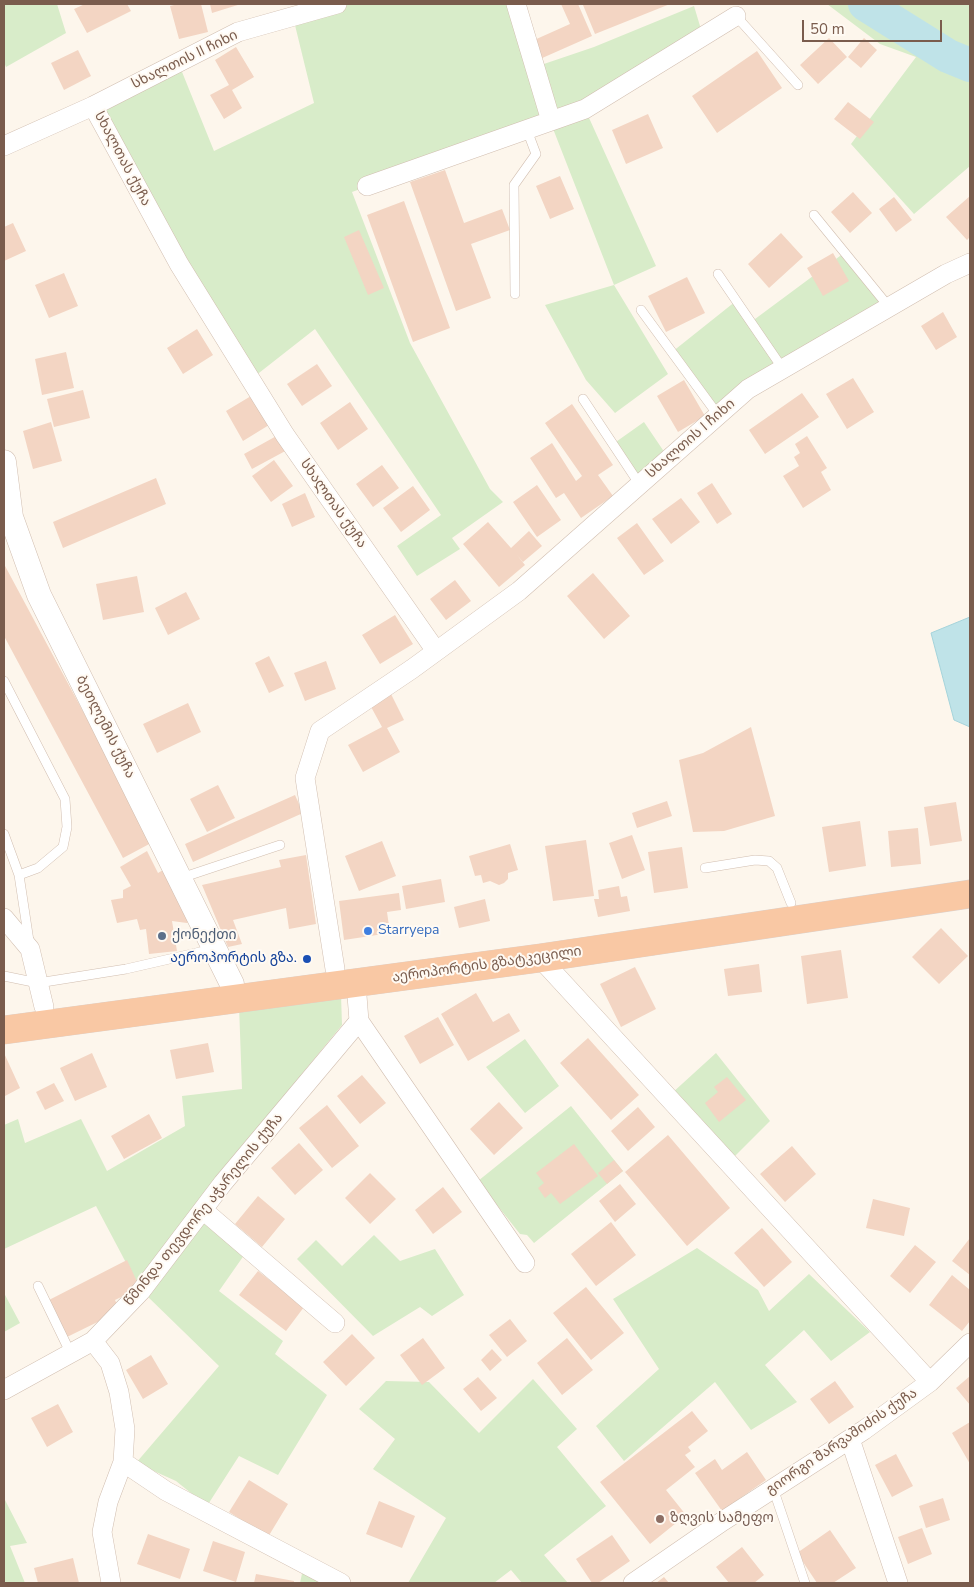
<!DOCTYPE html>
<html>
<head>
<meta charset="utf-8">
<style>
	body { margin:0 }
	#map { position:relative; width:974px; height:1587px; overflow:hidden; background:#fdf6ec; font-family:"Nunito Sans",sans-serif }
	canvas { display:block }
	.frame { position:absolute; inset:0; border:5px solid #7a5c4d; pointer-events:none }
	.scale { position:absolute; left:802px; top:20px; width:140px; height:22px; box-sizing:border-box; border:2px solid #7a5c4d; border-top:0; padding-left:6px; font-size:15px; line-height:18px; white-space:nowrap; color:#7a5c4d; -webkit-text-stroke:4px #fffaf3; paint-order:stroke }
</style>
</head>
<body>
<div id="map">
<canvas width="974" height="1587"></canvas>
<div class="frame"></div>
<div class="scale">50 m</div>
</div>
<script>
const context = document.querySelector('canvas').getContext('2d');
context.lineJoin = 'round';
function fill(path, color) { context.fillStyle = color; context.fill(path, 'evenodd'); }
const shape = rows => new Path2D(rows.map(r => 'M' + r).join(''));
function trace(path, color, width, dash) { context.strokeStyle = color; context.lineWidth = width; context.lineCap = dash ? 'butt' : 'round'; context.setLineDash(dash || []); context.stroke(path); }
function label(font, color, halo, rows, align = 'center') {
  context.font = font + ' "Nunito Sans","Noto Sans Georgian",sans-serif'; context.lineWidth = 4; context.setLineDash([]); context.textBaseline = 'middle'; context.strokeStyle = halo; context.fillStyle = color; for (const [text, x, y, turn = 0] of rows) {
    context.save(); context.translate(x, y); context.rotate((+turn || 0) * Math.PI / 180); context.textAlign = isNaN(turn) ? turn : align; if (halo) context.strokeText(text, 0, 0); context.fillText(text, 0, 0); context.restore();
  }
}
const green = shape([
	[4,4,57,4,66,33,6,67,4,62],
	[337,4,516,4,535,67,594,47,694,6,703,36,585,109,656,266,614,285,668,374,615,413,586,380,545,305,614,285,550,121,352,192,410,343,490,489,503,502,452,538,460,549,417,576,397,546,441,515,315,329,250,380,93,106,178,62,214,151,314,103,293,17],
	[827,4,970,4,970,166,914,214,851,144,916,57,880,44],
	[844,253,889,307,718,415,672,352,736,301,751,322],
	[644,422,669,459,640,485,613,444],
	[341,995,342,1025,301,1075,305,1085,141,1291,96,1206,4,1249,4,1125,18,1119,25,1143,81,1119,107,1171,185,1126,182,1096,242,1089,239,1005],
	[525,1039,559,1086,525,1113,486,1067],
	[716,1053,770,1121,732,1159,671,1094],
	[571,1106,623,1171,534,1243,527,1235,520,1234,478,1181],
	[207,1220,247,1251,219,1291,283,1341,275,1354,327,1395,278,1475,239,1456,207,1506,176,1481,136,1463,219,1366,146,1295],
	[374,1235,400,1261,435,1249,464,1295,432,1316,420,1307,373,1336,297,1259,316,1240,342,1266],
	[697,1248,758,1290,769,1311,809,1274,870,1332,831,1361,804,1330,765,1365,797,1402,751,1430,715,1382,624,1461,596,1426,659,1369,613,1299],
	[4,1293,20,1323,4,1332],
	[533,1379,577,1429,557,1447,606,1506,544,1555,568,1583,522,1583,511,1570,494,1583,408,1583,446,1518,373,1469,395,1439,359,1409,386,1381,429,1382,479,1433],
	[4,1498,27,1543,10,1546,25,1583,4,1583],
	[303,1569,329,1583,300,1583]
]);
const water = shape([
	[970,617,970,727,954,720,931,633,970,617]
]);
const river = shape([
	[865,4,948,56,970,65]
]);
const building = shape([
	[85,4,127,4,131,11,87,33,74,9],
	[178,4,201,4,208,32,179,39,170,6],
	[210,4,241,4,212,13],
	[561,4,578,4,592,36,540,59,532,41,570,24],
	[585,4,670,4,595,34,583,5],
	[829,38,847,57,818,84,800,65],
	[864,38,877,50,861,68,848,57],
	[236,47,254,77,232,90,242,108,224,119,210,95,229,85,215,60],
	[78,50,91,76,64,90,51,63],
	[757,51,782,88,717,133,692,96],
	[848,102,874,122,860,139,834,119],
	[648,114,663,148,626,164,612,130],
	[445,170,464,223,502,209,510,230,471,244,491,298,456,311,410,182],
	[560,176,574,209,550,219,536,186],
	[853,192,872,213,850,233,831,212],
	[970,196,970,237,967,240,946,217],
	[894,197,912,220,896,232,879,209],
	[404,201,450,328,413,342,367,215],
	[13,223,26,251,4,261,4,227],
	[359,230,384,288,368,295,344,237],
	[781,233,803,257,769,288,748,264],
	[833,253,849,281,823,296,807,268],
	[64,273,78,306,49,318,35,285],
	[687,277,705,313,666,332,648,296],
	[943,312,957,337,936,350,921,326],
	[197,329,213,355,183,374,167,348],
	[66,352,74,388,42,395,35,359],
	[317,364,332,386,302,406,287,384],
	[853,378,874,412,847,429,826,394],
	[684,380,705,416,678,432,657,396],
	[83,390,90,418,54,427,47,399],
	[802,393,819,417,765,454,749,430],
	[251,396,269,425,243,441,226,411],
	[350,402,368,429,338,450,320,423],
	[572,404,613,465,598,475,613,496,581,518,564,493,556,498,530,458,552,443,576,481,582,476,545,423],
	[51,422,62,461,33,469,23,431],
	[280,434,289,449,252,469,244,454],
	[807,436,827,468,821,472,831,490,803,508,783,476,799,466,794,457,800,453,795,444],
	[274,460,293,486,271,502,252,476],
	[382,465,399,488,373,507,356,484],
	[156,478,166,504,63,548,53,522],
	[712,483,732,514,717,524,697,493],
	[537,485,561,520,537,537,513,502],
	[413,486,430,510,401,532,383,508],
	[305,493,315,517,292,527,282,504],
	[681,498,700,522,671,544,652,519],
	[488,522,511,548,529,531,542,546,523,562,517,555,525,565,499,587,463,544],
	[637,523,664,561,644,575,617,538],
	[4,564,153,842,123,858,4,636],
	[593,573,630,616,604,639,567,596],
	[137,576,144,612,103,620,96,584],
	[455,580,471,601,446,620,430,599],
	[186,592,200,619,168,635,155,608],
	[395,615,413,644,380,664,362,635],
	[269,656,284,686,269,693,255,663],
	[326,661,336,689,305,701,294,673],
	[391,694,404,720,387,728,400,752,363,772,348,745,382,727,370,705],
	[188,703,201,732,157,753,143,724],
	[751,727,775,816,724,831,693,832,679,760,703,753],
	[218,785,235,818,207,832,190,799],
	[295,795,303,813,193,862,185,844],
	[667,801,672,816,637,828,632,813],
	[956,802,962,841,930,846,924,807],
	[860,821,866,866,829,872,822,827],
	[918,828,921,864,891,867,888,831],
	[632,835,645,870,622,879,609,843],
	[586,840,594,896,553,901,545,846],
	[382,841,396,876,359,891,345,856],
	[510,844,518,870,508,873,508,879,504,883,499,885,490,881,483,883,481,875,475,876,469,856],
	[682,847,688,888,654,893,648,852],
	[147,851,158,873,163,870,191,919,187,923,172,921,177,951,149,954,146,929,140,930,137,919,117,923,111,900,123,898,123,890,131,886,120,867],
	[306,855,316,924,289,929,286,908,233,920,242,944,228,947,202,885,281,867,279,860],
	[441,879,445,902,406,909,402,886],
	[619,886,621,897,627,896,630,911,598,917,594,899,599,899,598,890],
	[399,893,401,910,387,912,390,933,344,940,339,901],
	[485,899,490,921,459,928,454,907],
	[941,928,968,956,939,984,912,957],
	[841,950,848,998,807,1004,801,956],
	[759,964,762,992,728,996,724,969],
	[635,967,656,1009,621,1027,600,984],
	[476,993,493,1022,509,1013,520,1031,468,1061,441,1014],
	[438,1017,454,1045,420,1064,404,1036],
	[588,1038,639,1095,611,1120,560,1063],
	[208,1043,214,1072,176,1079,170,1050],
	[4,1053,20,1088,5,1096,4,1094],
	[92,1053,107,1087,75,1101,60,1068],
	[362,1075,386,1103,360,1124,337,1096],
	[727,1077,746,1100,719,1122,705,1103,718,1092,714,1087],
	[54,1083,64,1101,45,1110,36,1092],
	[499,1102,523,1128,494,1155,470,1129],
	[327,1105,359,1146,332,1168,299,1128],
	[638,1107,655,1127,628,1151,611,1131],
	[149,1114,162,1138,124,1159,111,1136],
	[668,1135,730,1208,687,1246,625,1172],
	[299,1143,323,1170,295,1195,271,1168],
	[574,1144,598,1176,560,1204,551,1193,545,1198,538,1188,544,1183,536,1173],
	[792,1146,816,1174,785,1202,760,1174],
	[614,1160,623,1171,607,1184,598,1173],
	[370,1173,396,1199,370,1224,345,1198],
	[620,1184,636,1204,615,1222,599,1201],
	[443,1187,462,1212,433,1234,415,1210],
	[258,1196,285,1219,262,1247,235,1224],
	[873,1199,910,1208,904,1236,866,1228],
	[611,1222,636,1255,596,1286,571,1254],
	[762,1228,792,1262,764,1287,734,1253],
	[970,1238,970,1275,952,1261],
	[915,1245,936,1262,910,1293,890,1276],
	[127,1260,140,1288,115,1300,120,1311,67,1337,49,1300],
	[258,1271,304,1307,286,1331,239,1295],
	[952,1275,970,1290,970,1321,962,1331,929,1305],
	[586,1287,624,1333,591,1360,553,1313],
	[510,1319,527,1341,507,1357,489,1335],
	[352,1334,375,1358,346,1386,323,1362],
	[423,1338,445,1368,422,1385,400,1355],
	[567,1338,593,1370,562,1395,537,1363],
	[492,1349,502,1360,490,1371,481,1360],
	[151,1355,168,1384,143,1399,126,1370],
	[970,1376,970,1405,956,1388],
	[478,1377,497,1398,481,1411,463,1389],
	[835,1381,854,1407,829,1424,810,1399],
	[58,1404,73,1432,47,1447,31,1418],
	[692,1411,708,1431,688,1447,691,1451,685,1455,695,1467,666,1490,686,1515,650,1544,600,1482],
	[970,1422,970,1464,952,1433],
	[747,1452,766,1480,722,1511,695,1473,715,1459,722,1470],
	[896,1454,913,1486,892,1497,875,1465],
	[249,1480,288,1504,268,1537,229,1512],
	[943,1498,950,1520,926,1528,919,1506],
	[379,1501,415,1516,402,1548,366,1534],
	[922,1528,932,1554,908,1564,898,1537],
	[830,1530,856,1568,833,1583,817,1583,797,1553],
	[148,1534,190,1549,180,1579,137,1564],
	[612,1535,630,1561,598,1583,592,1583,576,1559],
	[213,1541,245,1552,236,1582,203,1571],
	[742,1547,764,1575,754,1583,729,1583,716,1567],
	[73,1558,79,1583,38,1583,34,1568],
	[256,1574,294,1581,294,1583,254,1583],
	[664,1577,669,1583,656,1583]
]);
const service = shape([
	[736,16,798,85],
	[814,215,889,307],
	[718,274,783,369],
	[515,294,514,185,536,154,527,130],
	[641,310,718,415],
	[583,399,640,485],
	[4,681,65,799,67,827,63,847,38,868,19,875],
	[4,834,19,875,29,941],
	[705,868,755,860,769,861,777,868,791,903],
	[181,878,280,845],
	[4,976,38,983,126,969,213,949],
	[38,1286,71,1354],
	[773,1488,805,1583]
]);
const minor = shape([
	[516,4,551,121],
	[93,106,179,264,285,435,436,651],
	[4,146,93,106,238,32,337,4],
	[367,186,585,109,736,16],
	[4,918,30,949,44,1007],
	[540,958,930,1382],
	[335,969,305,778,320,731,412,669,519,591,748,389,946,274,970,263],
	[356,983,359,1021,525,1263],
	[203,1210,335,1323],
	[93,1341,110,1363,119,1392,125,1429,123,1462,166,1491,341,1583],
	[4,1390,93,1341,141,1291,223,1183,359,1021],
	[850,1439,898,1583],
	[111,1583,102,1532,108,1502,123,1462],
	[633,1583,723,1521,864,1430,930,1382,970,1343]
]);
const tertiary = shape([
	[4,462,11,517,39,595,232,984]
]);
const trunk = shape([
	[4,1030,540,958,970,894]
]);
const markers = [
	[368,931,5,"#3f7fe0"],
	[162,936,5,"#5c6f8a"],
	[307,959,5,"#1a4fb4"],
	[660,1519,5,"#8d6e63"]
];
const streetNames = [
	["სხალთის II ჩიხი",185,60,-26],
	["სხალთას ქუჩა",122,159,62],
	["სხალთის I ჩიხი",691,439,-41],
	["სხალთას ქუჩა",333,504,55],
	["ბეთლემის ქუჩა",105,727,63],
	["აეროპორტის გზატკეცილი",487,965,-8],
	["წმინდა თევდორე აჭარელის ქუჩა",204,1210,-51],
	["გიორგი შარვაშიძის ქუჩა",842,1442,-34]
];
const shopNames = [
	["Starryepa",378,931]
];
const serviceNames = [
	["ქონექთი",172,936]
];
const transitNames = [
	["აეროპორტის გზა.",297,959]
];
const educationNames = [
	["ზღვის სამეფო",670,1519]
];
fill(green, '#d8ecc9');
fill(water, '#bfe3e8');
trace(water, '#a5d3da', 1);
trace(river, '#bfe3e8', 34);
fill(building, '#f3d5c3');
trace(service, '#d1beb0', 10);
trace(minor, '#d1beb0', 20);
trace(tertiary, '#d1beb0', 25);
trace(trunk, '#dad1cd', 29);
trace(service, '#fff', 9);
trace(minor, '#fff', 19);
trace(tertiary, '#fff', 24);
trace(trunk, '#f9c8a4', 28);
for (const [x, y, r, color] of markers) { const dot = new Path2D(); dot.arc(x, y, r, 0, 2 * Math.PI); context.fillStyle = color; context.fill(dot); trace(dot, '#fffaf3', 2); }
label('14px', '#7a5c4d', '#fffaf3', streetNames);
label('14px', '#366cbe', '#fffaf3', shopNames, 'left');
label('14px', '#4e5e75', '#fffaf3', serviceNames, 'left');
label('14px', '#164399', '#fffaf3', transitNames, 'right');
label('14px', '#785e54', '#fffaf3', educationNames, 'left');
</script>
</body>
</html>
